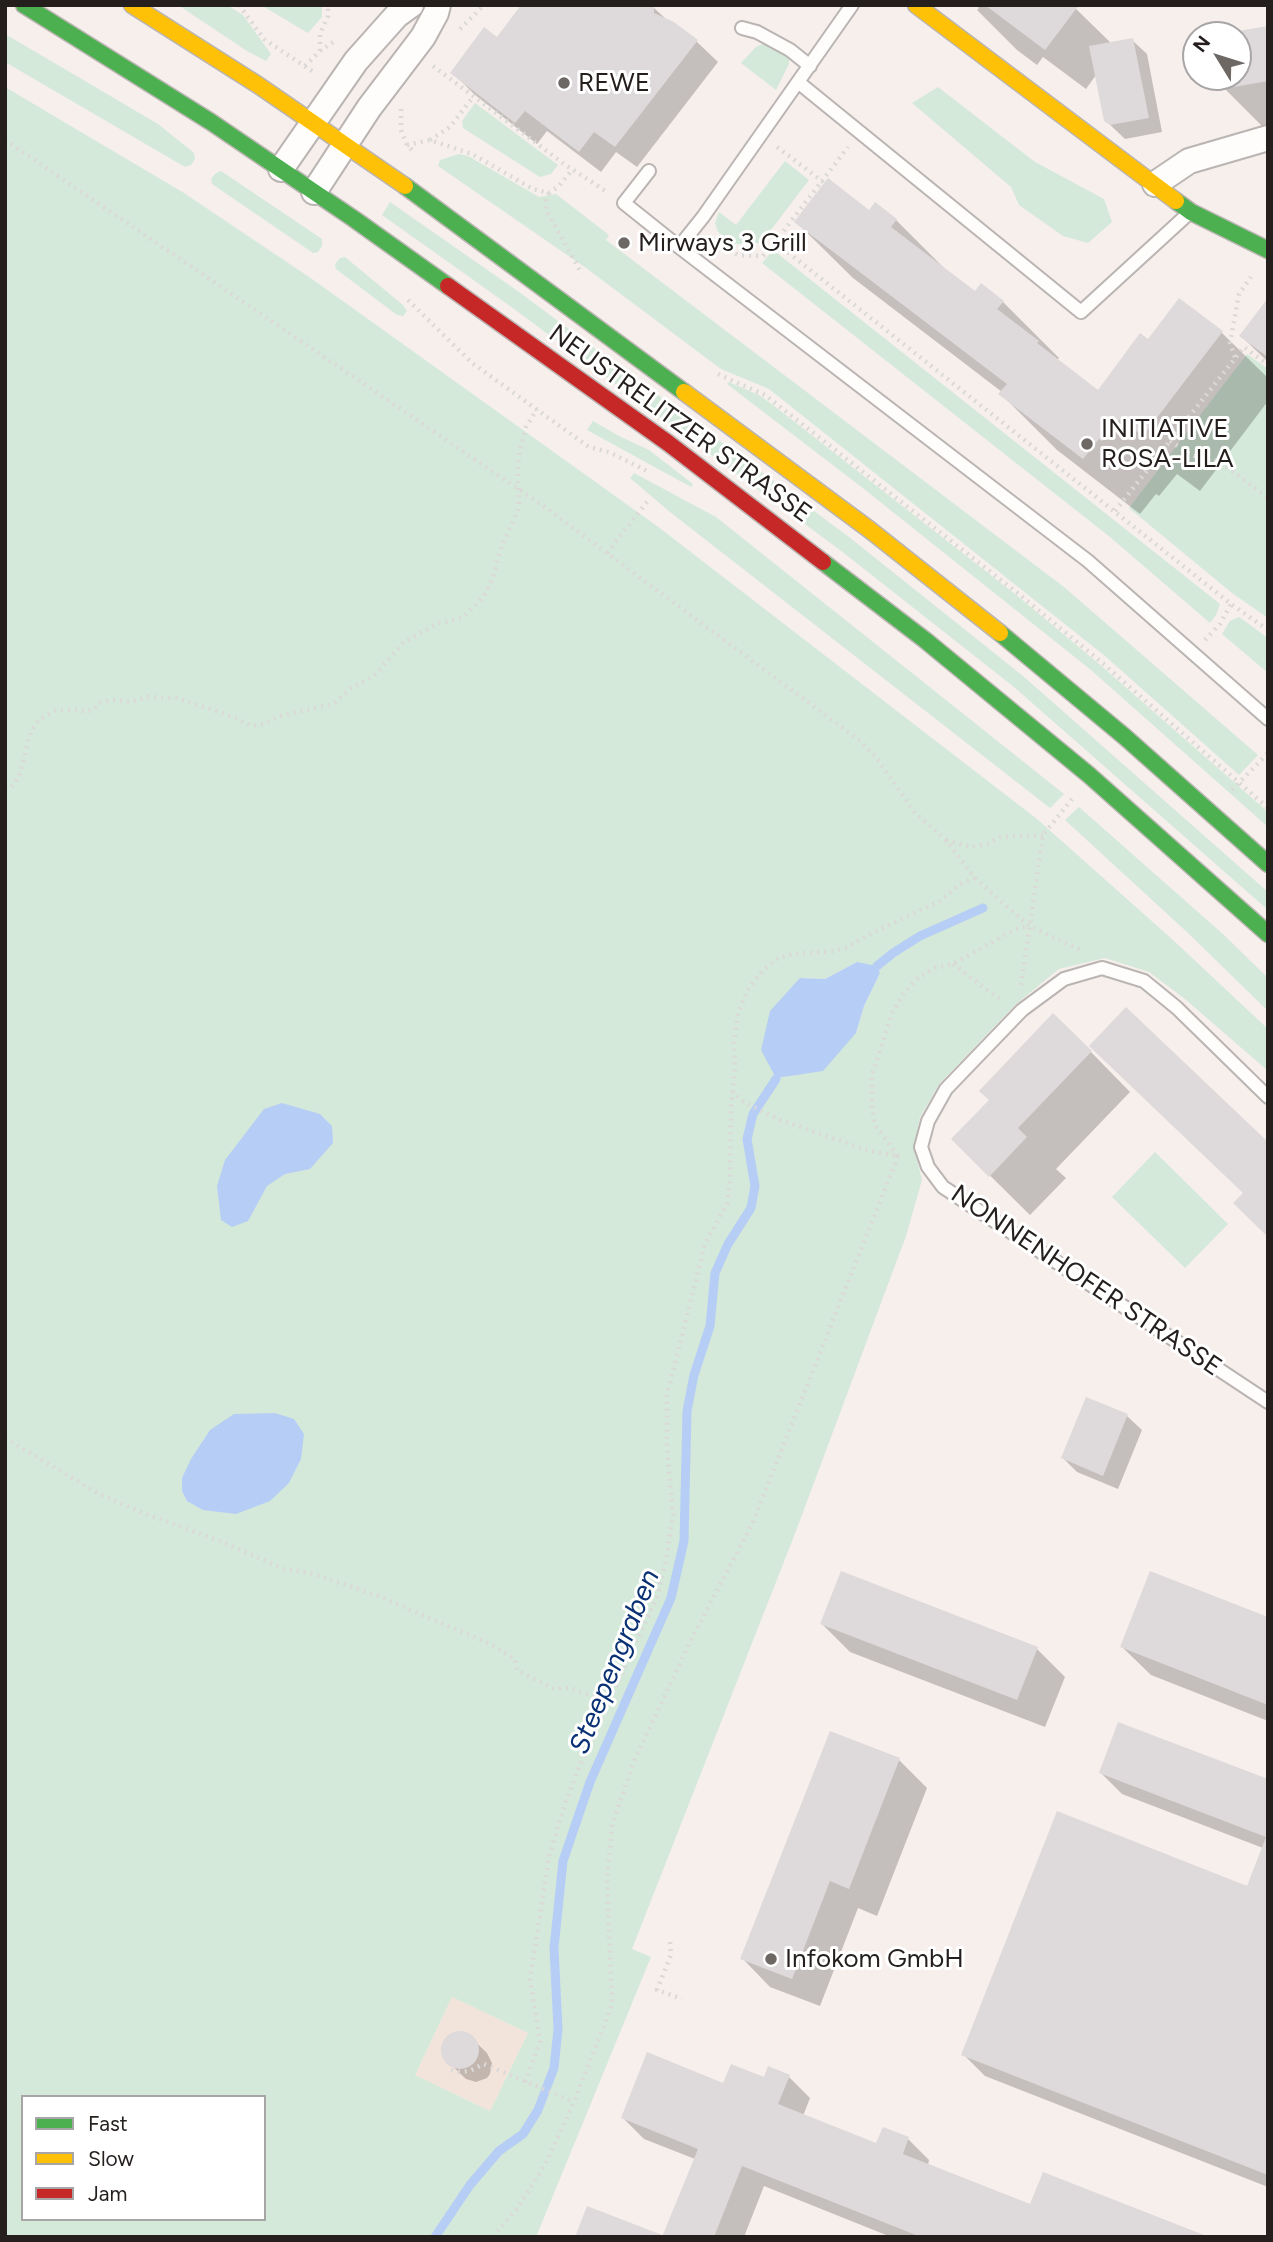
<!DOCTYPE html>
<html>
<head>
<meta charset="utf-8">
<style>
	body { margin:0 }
	#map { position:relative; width:1273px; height:2242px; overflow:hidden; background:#f6efec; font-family:Figtree,sans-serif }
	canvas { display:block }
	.frame { position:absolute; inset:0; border:7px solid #241f1d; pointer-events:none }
	.legend { position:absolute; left:21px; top:2095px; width:245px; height:126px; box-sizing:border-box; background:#fff; border:2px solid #a7a5a5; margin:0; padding:9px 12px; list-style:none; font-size:21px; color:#241f1d }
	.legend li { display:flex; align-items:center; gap:14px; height:35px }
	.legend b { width:35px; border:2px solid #a7a5a5 }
	.north { position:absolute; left:1182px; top:21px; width:70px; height:70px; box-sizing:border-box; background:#fff; border:2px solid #a7a5a5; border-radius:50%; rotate:308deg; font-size:19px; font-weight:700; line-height:28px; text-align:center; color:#241f1d }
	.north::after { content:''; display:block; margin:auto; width:24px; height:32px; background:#6e6865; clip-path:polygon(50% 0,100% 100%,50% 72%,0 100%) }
</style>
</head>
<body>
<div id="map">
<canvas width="1273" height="2242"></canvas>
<div class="frame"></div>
<ul class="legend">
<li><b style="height:9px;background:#4caf50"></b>Fast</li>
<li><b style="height:9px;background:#ffc107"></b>Slow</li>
<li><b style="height:9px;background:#c62828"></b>Jam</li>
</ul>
<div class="north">N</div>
</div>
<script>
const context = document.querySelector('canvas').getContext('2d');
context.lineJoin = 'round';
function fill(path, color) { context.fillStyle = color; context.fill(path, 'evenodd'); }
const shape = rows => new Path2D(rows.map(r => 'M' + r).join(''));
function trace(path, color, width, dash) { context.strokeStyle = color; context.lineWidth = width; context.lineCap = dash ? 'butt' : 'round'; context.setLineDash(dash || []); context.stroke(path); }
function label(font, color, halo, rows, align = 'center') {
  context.font = font + ' Figtree,sans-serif'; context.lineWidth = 6; context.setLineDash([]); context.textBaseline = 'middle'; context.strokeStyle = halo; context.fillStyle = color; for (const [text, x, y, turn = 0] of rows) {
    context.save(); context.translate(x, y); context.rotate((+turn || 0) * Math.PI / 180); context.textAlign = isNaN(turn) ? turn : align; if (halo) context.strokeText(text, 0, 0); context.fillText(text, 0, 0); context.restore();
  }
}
const industrial = shape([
	[452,1997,528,2033,490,2111,415,2075]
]);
const green = shape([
	[178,5,227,5,243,15,271,54,266,61,247,51],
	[261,5,322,5,322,17,308,33],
	[5,34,158,124,194,153,195,159,191,165,185,167,5,62],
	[763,44,789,58,789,64,776,90,741,63,756,47],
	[5,87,184,193,312,279,657,526,1037,819,1173,940,1268,1029,1268,1071,1185,999,1149,972,1105,958,1059,969,1016,1004,940,1083,920,1117,914,1147,922,1180,906,1236,796,1531,632,1949,651,1957,536,2237,5,2237],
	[857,962,880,973,864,1006,856,1033,800,978,825,979],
	[452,1997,528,2033,490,2111,415,2075],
	[23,2097,264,2097,264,2219,23,2219],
	[938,87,1035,162,1104,199,1112,222,1088,243,1063,236,1019,205,1011,187,912,103],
	[475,103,558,165,551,174,540,177,463,128,462,121],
	[459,154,468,156,539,197,556,194,609,235,606,240,1064,587,1258,755,1239,775,1105,656,769,389,721,369,586,268,438,166,440,160],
	[785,161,809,180,761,243,734,244,718,232,715,223,719,212,736,225],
	[221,171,322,239,322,246,318,252,313,253,212,184,211,179,216,173],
	[390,202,519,292,849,537,1023,676,1268,892,1268,910,1014,687,840,550,510,306,382,215],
	[773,250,1220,604,1216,615,1210,623,1110,537,762,263],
	[345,257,403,305,407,311,403,316,397,315,336,269,335,264,340,258],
	[1247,354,1268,369,1268,618,1232,593,1129,508],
	[729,382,759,395,773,405,1020,598,1098,663,1268,812,1268,827,1091,670,864,489,727,384],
	[593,421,619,436,649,450,693,484,691,487,587,430],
	[634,473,716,517,1064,794,1050,808,670,512,630,478],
	[1239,617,1268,638,1268,673,1222,634,1230,621],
	[1079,807,1224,935,1268,978,1268,1011,1188,933,1065,820],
	[1155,1152,1228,1224,1185,1268,1112,1197]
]);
const water = shape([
	[857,962,877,966,880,973,864,1006,856,1033,823,1071,776,1078,761,1050,770,1011,800,978,825,979],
	[282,1103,320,1114,332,1126,333,1143,310,1169,285,1174,267,1186,248,1221,232,1227,221,1220,217,1186,225,1160,264,1109],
	[275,1413,294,1419,304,1434,301,1459,289,1483,270,1501,236,1514,203,1510,187,1501,182,1491,182,1478,191,1459,210,1430,234,1414]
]);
const shadow = shape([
	[975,5,1072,5,1112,44,1132,40,1147,54,1162,132,1125,139,1105,120,1096,75,1086,89,1043,57,1037,65,1017,50,977,10,979,8],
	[653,7,667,20,696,41,718,62,637,167,616,152,601,172,547,131,537,144,474,94,452,72,498,40],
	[1268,28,1268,127,1264,128,1224,88,1222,77,1238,77,1238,35,1225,35],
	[876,204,896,220,949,273,975,293,1003,302,1059,358,1057,360,1098,392,1148,342,1221,332,1268,378,1268,401,1200,491,1177,474,1159,496,1156,494,1140,514,1057,450,1001,394,1002,392,853,278,796,222,869,212],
	[1268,301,1268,362,1241,336],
	[1091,1052,1130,1092,1056,1169,1066,1178,1030,1215,953,1139],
	[1087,1399,1127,1416,1142,1430,1118,1489,1077,1472,1063,1458],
	[1268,1619,1268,1721,1151,1675,1122,1647],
	[822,1624,1037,1649,1065,1677,1045,1727,850,1652],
	[899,1760,927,1788,877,1916,858,1908,820,2006,770,1987,742,1958],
	[1101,1773,1268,1782,1268,2187,985,2076,963,2054,1248,1888,1263,1848,1122,1794],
	[456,2033,467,2034,487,2053,492,2063,490,2074,487,2078,476,2082,466,2079,446,2060,443,2049,447,2039],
	[789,2077,810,2098,803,2116,877,2145,908,2139,929,2160,928,2165,1031,2206,1204,2237,891,2237,764,2186,744,2237,664,2237,695,2159,644,2139,623,2118,724,2085]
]);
const stream = shape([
	[877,966,893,953,920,936,983,908],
	[435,2237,470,2185,499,2151,523,2134,538,2110,554,2068,558,2029,554,1948,563,1861,590,1782,671,1598,684,1541,687,1411,694,1375,710,1326,715,1273,728,1244,751,1208,755,1186,747,1139,753,1114,776,1079]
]);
const building = shape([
	[521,5,654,5,654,13,674,22,698,40,615,147,594,132,579,152,525,111,515,123,450,73,484,27,497,37],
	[985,5,1079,5,1045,50],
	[1268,26,1268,81,1222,89,1220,77,1238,77,1238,35,1214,35],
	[1133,38,1149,118,1110,125,1104,121,1089,46],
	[828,178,869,210,875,202,897,219,891,227,975,291,981,283,1004,301,997,309,1039,341,1037,343,1098,390,1140,333,1148,339,1179,298,1223,331,1143,436,1120,419,1102,441,1099,439,1083,459,998,394,1007,384,794,222],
	[1268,298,1268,357,1239,336],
	[1126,1007,1268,1142,1268,1237,1233,1203,1243,1193,1089,1046],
	[1053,1013,1092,1051,1018,1128,1027,1137,989,1177,951,1139,989,1100,979,1091],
	[1086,1397,1128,1414,1103,1476,1061,1458],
	[841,1571,1038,1647,1017,1700,820,1624],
	[1150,1571,1268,1617,1268,1705,1120,1647],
	[1118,1722,1268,1779,1268,2175,961,2055,1057,1811,1247,1886,1266,1837,1099,1773],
	[830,1731,900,1758,849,1889,830,1881,792,1979,740,1959],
	'441 2050a19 19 0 1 1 38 0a19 19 0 1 1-38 0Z',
	[647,2052,723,2083,731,2064,764,2077,768,2066,790,2075,778,2104,876,2143,883,2127,909,2137,903,2154,1030,2204,1043,2172,1204,2235,1204,2237,921,2237,742,2166,714,2237,662,2237,698,2149,621,2118],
	[587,2206,662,2235,662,2237,575,2237]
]);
const path = shape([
	[239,5,264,39,315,73],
	[460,29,484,5],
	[320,51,320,34,328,16,328,5],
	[305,66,320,51,336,40],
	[433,66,564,164,607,192],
	[401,109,401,130,407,145,412,150],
	[5,140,542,505,859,740,876,757,915,813,946,840,975,878,986,888,1029,926,1083,951],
	[430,140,450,127,473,97],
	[407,145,430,140,472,154,533,189,549,193,558,187,572,170],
	[777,147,822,181,848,147],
	[549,193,546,199,546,210,582,274],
	[711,240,738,255,763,256,775,242,1231,604,1268,630],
	[775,242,822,181],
	[408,300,472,363,589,447,609,452,649,472],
	[1235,357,1230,343,1239,294,1251,277],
	[718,374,765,395,1020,595,1100,661,1268,808],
	[1170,441,1191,455,1220,462,1268,498],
	[1115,511,1244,347,1268,365],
	[607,553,647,502],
	[1205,640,1220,624,1231,604],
	[5,789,10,788,19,777,31,731,39,720,55,711,74,709,86,712,94,709,101,702,115,700,131,702,148,697,176,698,231,716,252,726,264,724,280,716,333,704,352,687,373,677,404,642,437,624,461,618,468,613,484,596,492,580,502,545,516,515,519,507,518,471,520,449,526,427,537,409],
	[1232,790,1268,753],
	[946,840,972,847,987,844,1000,837,1043,835],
	[953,964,1002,1001],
	[1021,985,1043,835,1072,799],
	[732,1091,742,1101,780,1120,870,1151,898,1156],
	[898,1156,875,1125,872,1106,872,1075,892,1013,904,993,918,978,935,968,953,964,1014,930,1029,926],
	[5,1438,99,1494,143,1513,220,1541,284,1569,311,1573,378,1596,490,1644,515,1659,517,1670,554,1689,570,1688,599,1698,605,1710],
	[670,1942,671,1955,657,1990,682,1999],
	[451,2070,460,2072,469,2071,484,2064,574,2102],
	[525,2082,540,2042,530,1979,549,1857,562,1813,579,1767,657,1597,667,1555,673,1515,667,1447,667,1395,705,1244,727,1204,730,1182,731,1107,735,1069,734,1042,738,1014,747,991,762,971,778,958,793,954,833,951,846,948,868,935,940,901,960,884,975,878],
	[493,2237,519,2206,547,2161,574,2102,612,2005,607,1880,612,1825,634,1761,691,1640,753,1522,898,1156]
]);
const lane = shape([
	[852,5,703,217,679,247,1088,561,1268,719],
	[742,28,757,32,790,50,810,66],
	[798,82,1081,312,1188,214],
	[649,171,624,203,679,247],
	[1268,1097,1177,1008,1144,981,1102,968,1064,979,1022,1010,946,1089,928,1121,921,1147,928,1167,943,1187,1268,1402]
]);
const street = shape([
	[281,169,356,61,397,15,411,5],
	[1155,184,1189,161,1268,138],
	[314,192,369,108,423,37,436,13,438,5]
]);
const fast = shape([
	[24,5,211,122,354,219,448,286],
	[405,186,684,392],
	[1176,201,1191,212,1268,250],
	[823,562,925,640,1089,775,1268,934],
	[1000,633,1125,737,1268,864]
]);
const slow = shape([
	[132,5,258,85,405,186],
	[916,5,1176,201],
	[684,392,870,530,1000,633]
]);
const jam = shape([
	[448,286,668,443,823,562]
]);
const markers = [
	[564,83,7,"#6e6865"],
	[624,243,7,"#6e6865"],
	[1087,444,7,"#6e6865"],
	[771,1959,7,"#6e6865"]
];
const poiNames = [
	["REWE",578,83],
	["Mirways 3 Grill",638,243],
	["INITIATIVE",1101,429],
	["ROSA-LILA",1101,459],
	["Infokom GmbH",785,1959]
];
const streetNames = [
	["NEUSTRELITZER STRASSE",680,424,36],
	["NONNENHOFER STRASSE",1086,1281,34]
];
const waterNames = [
	["Steepengraben",615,1662,-68]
];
fill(industrial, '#f3e4db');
fill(green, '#d4e9d9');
fill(water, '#b6cdf6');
fill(shadow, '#0003');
trace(stream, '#b6cdf6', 9);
fill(building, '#ded9da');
trace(lane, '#bab4b2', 16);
trace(street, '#bab4b2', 28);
trace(fast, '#bab4b2', 19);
trace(slow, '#bab4b2', 19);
trace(jam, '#bab4b2', 19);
trace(path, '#dbd9d8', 4.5, [2, 5]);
trace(lane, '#fefdfc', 12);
trace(street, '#fefdfc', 24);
trace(fast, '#4caf50', 16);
trace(slow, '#ffc107', 16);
trace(jam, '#c62828', 16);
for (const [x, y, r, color] of markers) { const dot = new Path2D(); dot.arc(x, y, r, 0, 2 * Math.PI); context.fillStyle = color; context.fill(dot); trace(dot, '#fff', 2.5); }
label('26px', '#241f1d', '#fff', poiNames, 'left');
label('26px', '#241f1d', '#fff', streetNames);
label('italic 28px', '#093174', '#fff', waterNames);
</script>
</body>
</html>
